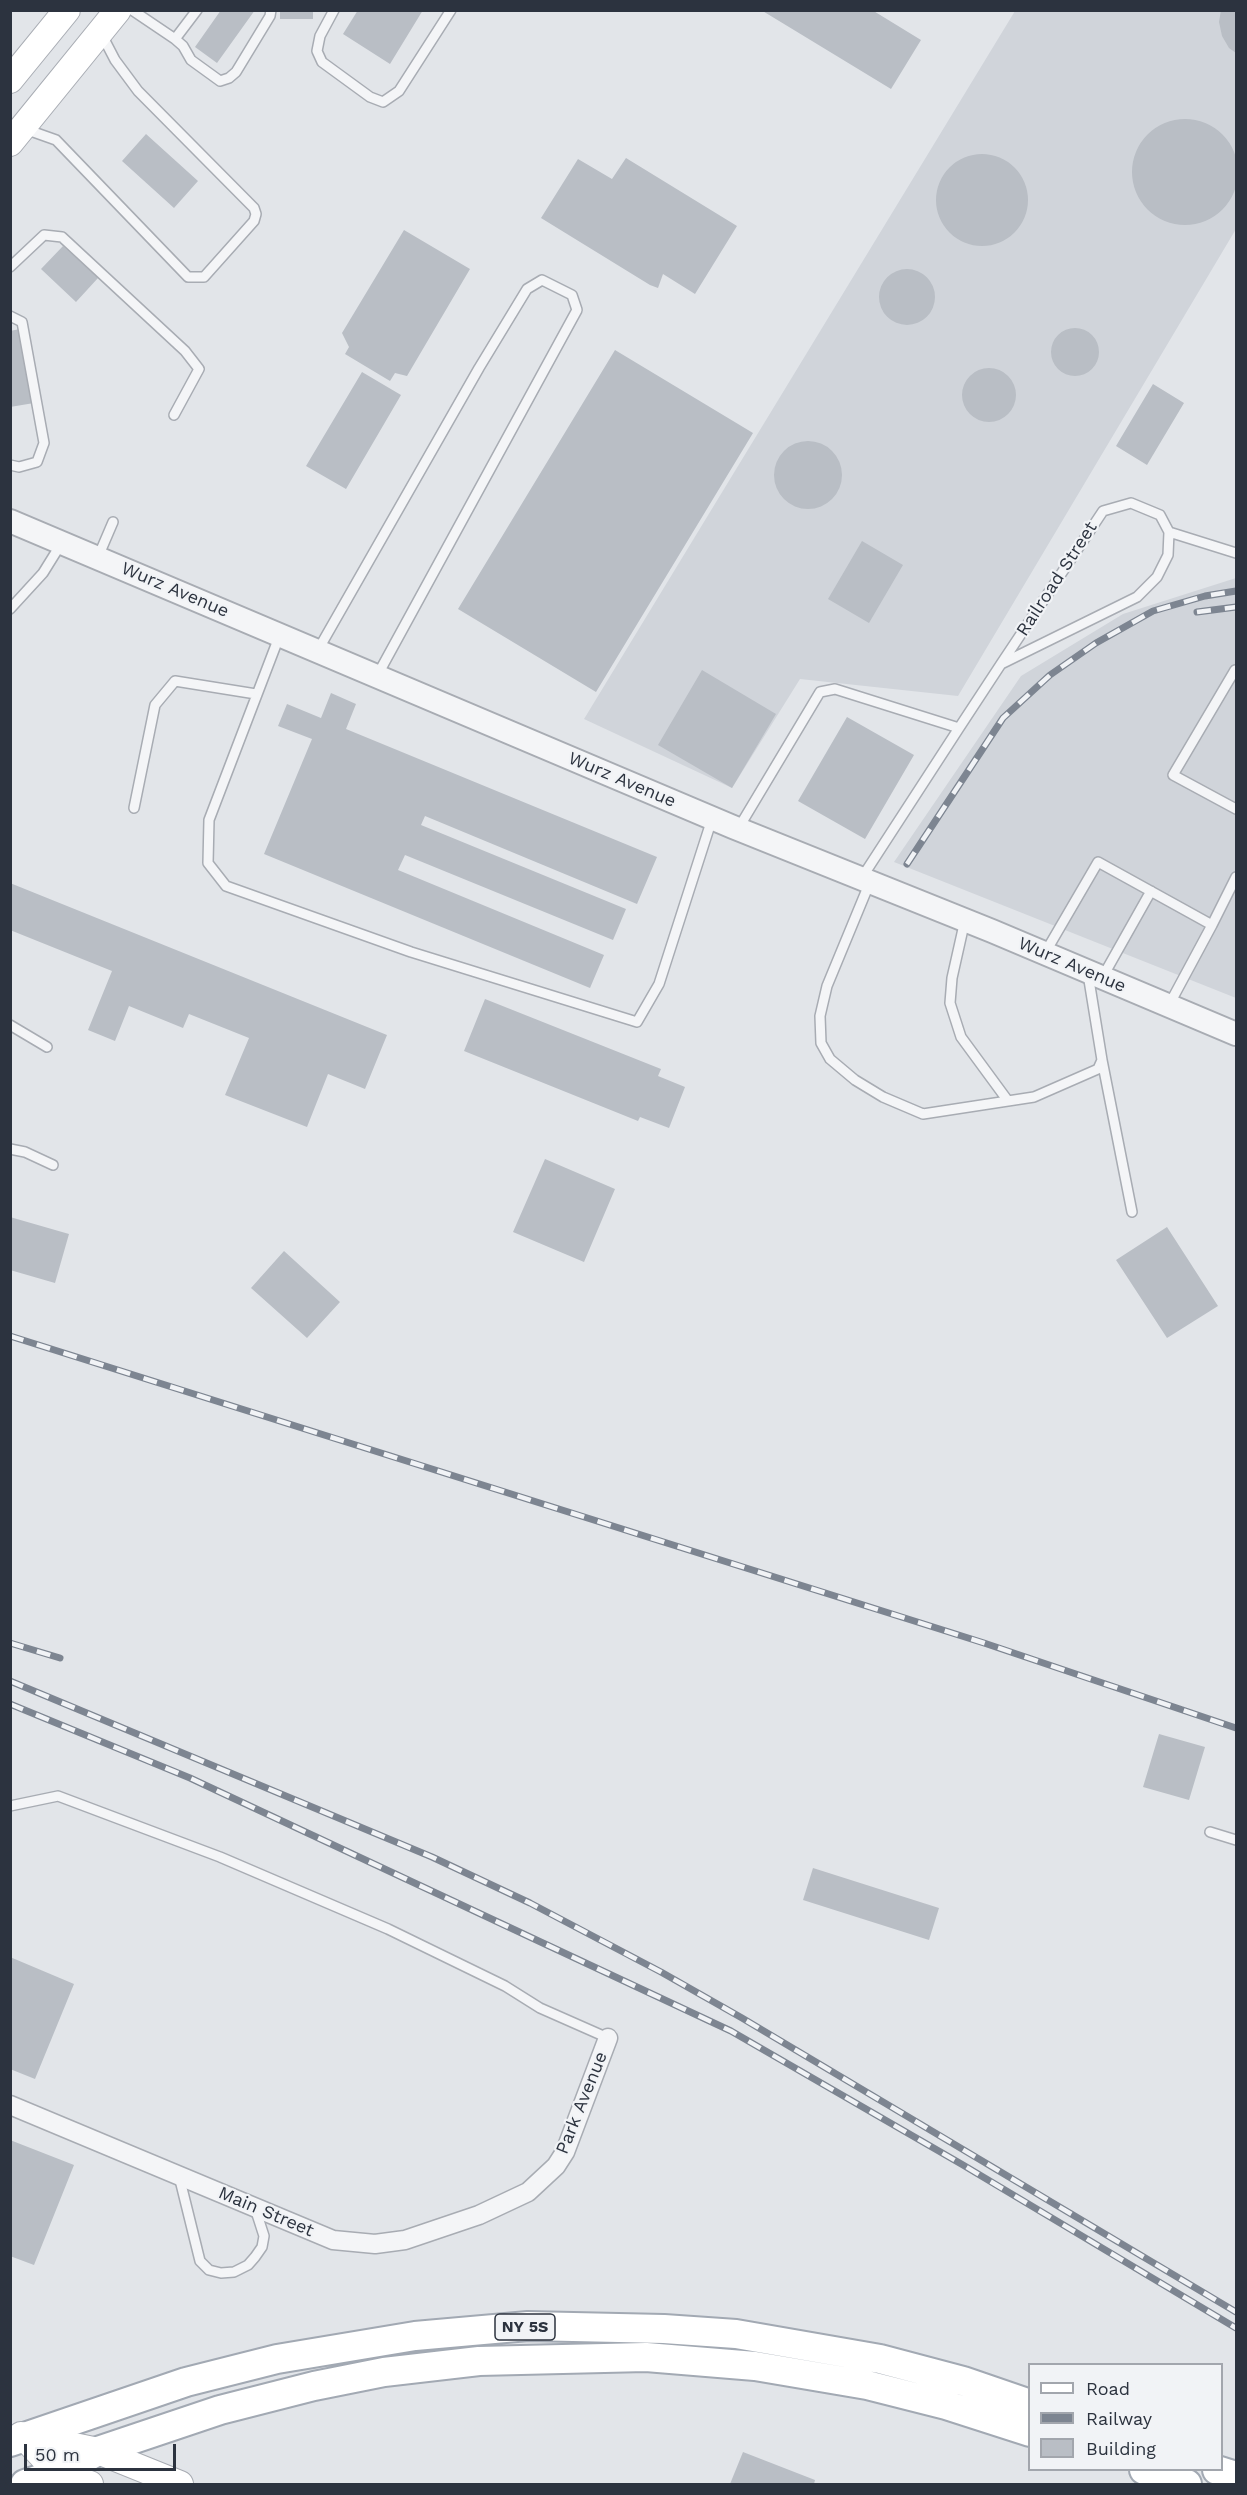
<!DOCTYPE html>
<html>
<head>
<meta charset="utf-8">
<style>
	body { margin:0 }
	#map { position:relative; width:1247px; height:2495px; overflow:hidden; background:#e2e5e9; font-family:"Work Sans",sans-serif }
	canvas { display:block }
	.frame { position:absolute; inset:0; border:12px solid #2c333f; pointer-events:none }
	.legend { position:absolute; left:1028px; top:2363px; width:195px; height:108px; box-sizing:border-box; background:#f1f3f6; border:2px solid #a2a6ad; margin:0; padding:8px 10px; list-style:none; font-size:18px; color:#2c333f }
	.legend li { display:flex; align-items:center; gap:12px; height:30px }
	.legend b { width:30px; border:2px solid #a2a6ad }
	.scale { position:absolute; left:24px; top:2444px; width:152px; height:27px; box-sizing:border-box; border:3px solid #2c333f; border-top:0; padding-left:8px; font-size:18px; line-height:21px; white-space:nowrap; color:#2c333f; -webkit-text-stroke:4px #f1f3f6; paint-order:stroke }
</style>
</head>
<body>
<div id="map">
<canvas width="1247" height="2495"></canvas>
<div class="frame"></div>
<ul class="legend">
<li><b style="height:8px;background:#fff"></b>Road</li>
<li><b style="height:8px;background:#7d8591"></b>Railway</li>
<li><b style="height:16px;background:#b9bec5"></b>Building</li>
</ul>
<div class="scale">50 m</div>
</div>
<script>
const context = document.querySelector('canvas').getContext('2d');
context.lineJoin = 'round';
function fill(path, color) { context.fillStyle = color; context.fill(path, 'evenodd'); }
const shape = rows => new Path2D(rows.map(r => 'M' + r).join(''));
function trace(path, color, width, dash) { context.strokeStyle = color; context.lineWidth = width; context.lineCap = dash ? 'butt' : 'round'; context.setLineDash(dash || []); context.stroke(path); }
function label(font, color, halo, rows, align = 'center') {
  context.font = font + ' "Work Sans",sans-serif'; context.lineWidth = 4.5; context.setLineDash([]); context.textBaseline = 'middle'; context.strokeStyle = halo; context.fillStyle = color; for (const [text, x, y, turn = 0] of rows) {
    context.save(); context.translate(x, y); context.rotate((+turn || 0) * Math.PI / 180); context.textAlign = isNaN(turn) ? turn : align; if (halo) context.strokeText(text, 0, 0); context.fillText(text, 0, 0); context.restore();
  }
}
const built = shape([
	[1015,11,1236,11,1236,229,958,696,800,679,732,788,584,719],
	[1236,578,1236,998,894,862,1021,676,1123,614]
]);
const building = shape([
	[221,10,255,10,217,63,195,47],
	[280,10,313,10,313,19,280,19],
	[358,10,423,10,390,64,343,34],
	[761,10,872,10,921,40,891,89],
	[1221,10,1236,10,1236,53,1229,48,1222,36,1219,22],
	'1132 172a53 53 0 1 1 106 0a53 53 0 1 1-106 0Z',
	[146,134,198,181,174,208,122,161],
	'936 200a46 46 0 1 1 92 0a46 46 0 1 1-92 0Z',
	[626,158,737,226,695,294,663,274,658,288,650,285,541,218,578,159,612,179],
	[404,230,470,269,407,376,395,373,390,381,345,354,349,347,342,333],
	[63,246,98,278,76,302,41,269],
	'879 297a28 28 0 1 1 56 0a28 28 0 1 1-56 0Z',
	'1051 352a24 24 0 1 1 48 0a24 24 0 1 1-48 0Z',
	[20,329,34,403,10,407,10,331],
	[615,350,753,433,596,692,458,609],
	'962 395a27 27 0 1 1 54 0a27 27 0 1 1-54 0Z',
	[362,372,401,395,346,489,306,466],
	[1153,384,1184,403,1147,465,1116,446],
	'774 475a34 34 0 1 1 68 0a34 34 0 1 1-68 0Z',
	[862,541,903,565,869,623,828,599],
	[702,670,776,714,732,788,658,745],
	[331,693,356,704,346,729,657,857,637,904,425,816,421,825,626,909,613,940,405,855,398,870,604,955,590,988,264,854,312,739,278,726,287,704,321,718],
	[847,717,914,755,865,839,798,801],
	[10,883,387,1035,365,1089,328,1074,307,1127,225,1095,249,1038,189,1014,183,1028,129,1006,115,1041,88,1030,112,971,10,930],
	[485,999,661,1069,658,1076,685,1087,669,1128,640,1117,638,1121,464,1051],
	[545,1159,615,1189,584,1262,513,1232],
	[10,1217,69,1234,55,1283,10,1270],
	[1167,1227,1218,1306,1167,1338,1116,1260],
	[284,1251,340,1302,307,1338,251,1288],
	[1159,1734,1205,1747,1189,1800,1143,1787],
	[813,1868,939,1908,929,1940,803,1900],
	[10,1957,74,1984,35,2079,10,2069],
	[10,2140,74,2165,34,2265,10,2256],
	[743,2452,815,2480,814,2484,730,2484]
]);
const service = shape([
	[132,10,175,39,183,46,191,60,220,81,229,78,236,72,270,16,271,10],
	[334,10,320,36,317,51,322,62,370,97,383,102,399,91,451,10],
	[175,39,197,10],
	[25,129,56,140,188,277,204,277,254,221,256,214,254,208,138,91,115,60,102,35],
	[10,267,44,235,62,237,185,351,199,369,174,415],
	[10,316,22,322,44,443,37,462,19,467,10,465],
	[1169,532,1236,553],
	[98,557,113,522],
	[10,609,43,573,61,544],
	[279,637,209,820,208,863,226,886,411,952,637,1022,659,984,712,819],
	[318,650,479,368,527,289,542,280,572,295,577,310,377,676],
	[1235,670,1173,775,1236,809],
	[134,808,155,705,175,681,256,694],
	[738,829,820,692,835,689,959,728],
	[861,879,959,728,1001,664,1103,511,1131,503,1160,515,1169,532,1168,555,1157,577,1137,597,1001,664],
	[870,882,827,986,820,1016,821,1043,830,1059,855,1080,883,1097,923,1114,1034,1097,1098,1069,1102,1060,1088,974],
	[965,920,952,978,950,1003,961,1037,1008,1101],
	[1212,925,1236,877],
	[1045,953,1098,862,1212,925,1169,1005],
	[1102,978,1151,891],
	[10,1025,47,1047],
	[1102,1060,1132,1212],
	[10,1149,25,1152,53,1165],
	[10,1806,58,1796,220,1857,388,1929,505,1986,540,2008,608,2038],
	[1210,1832,1236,1840],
	[179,2176,200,2261,209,2270,221,2273,234,2272,248,2265,255,2257,262,2247,264,2236,255,2208]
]);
const minor = shape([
	[10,2105,333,2240,375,2244,405,2240,479,2215,528,2192,556,2166,565,2152,608,2038]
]);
const tertiary = shape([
	[10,521,733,827,992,931,1236,1034]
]);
const secondary = shape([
	[10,80,67,10],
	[10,143,118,10],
	[21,2435,98,2451,180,2484],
	[24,2437,58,2473,90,2484]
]);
const primary = shape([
	[10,2442,186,2382,277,2359,415,2336,528,2326,664,2329,736,2334,880,2359,963,2381,1030,2404],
	[1144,2470,1187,2484],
	[1217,2470,1236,2476],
	[25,2484,58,2473,98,2451,220,2410,314,2386,384,2372,479,2361,646,2357,755,2366,867,2385,946,2405,1030,2432]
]);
const rail = shape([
	[1197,612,1236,607],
	[907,864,1003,718,1050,675,1096,643,1153,611,1205,596,1236,591],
	[10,1336,984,1643,1236,1728],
	[10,1643,60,1658],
	[10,1681,432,1857,530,1903,661,1972,742,2018,1236,2312],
	[10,1704,190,1778,731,2031,963,2165,1236,2328]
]);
const shields = [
	[525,2327,60]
];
const shieldNames = [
	["NY 5S",525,2327]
];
const streetNames = [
	["Railroad Street",1057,579,-57],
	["Wurz Avenue",175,590,23],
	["Wurz Avenue",622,780,23],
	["Wurz Avenue",1072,965,23],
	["Park Avenue",582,2103,-68],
	["Main Street",266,2212,23]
];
fill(built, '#d0d4da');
fill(building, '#b9bec5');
trace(service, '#a8acb3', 12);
trace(minor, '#a8acb3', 21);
trace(tertiary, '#a8acb3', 26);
trace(secondary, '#a8acb3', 28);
trace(primary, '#a2a9b3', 32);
trace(service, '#f4f5f7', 9);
trace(minor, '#f4f5f7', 18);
trace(tertiary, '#f4f5f7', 22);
trace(secondary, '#fff', 26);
trace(primary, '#fff', 28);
trace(rail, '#7d8591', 7);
trace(rail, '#f1f3f6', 4.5, [14]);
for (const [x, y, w] of shields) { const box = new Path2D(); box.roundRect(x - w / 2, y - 13, w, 26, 4.5); context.fillStyle = '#f1f3f6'; context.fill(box); trace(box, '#2c333f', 1.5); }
label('bold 16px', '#2c333f', null, shieldNames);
label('18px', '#2c333f', '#f1f3f6', streetNames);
</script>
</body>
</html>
